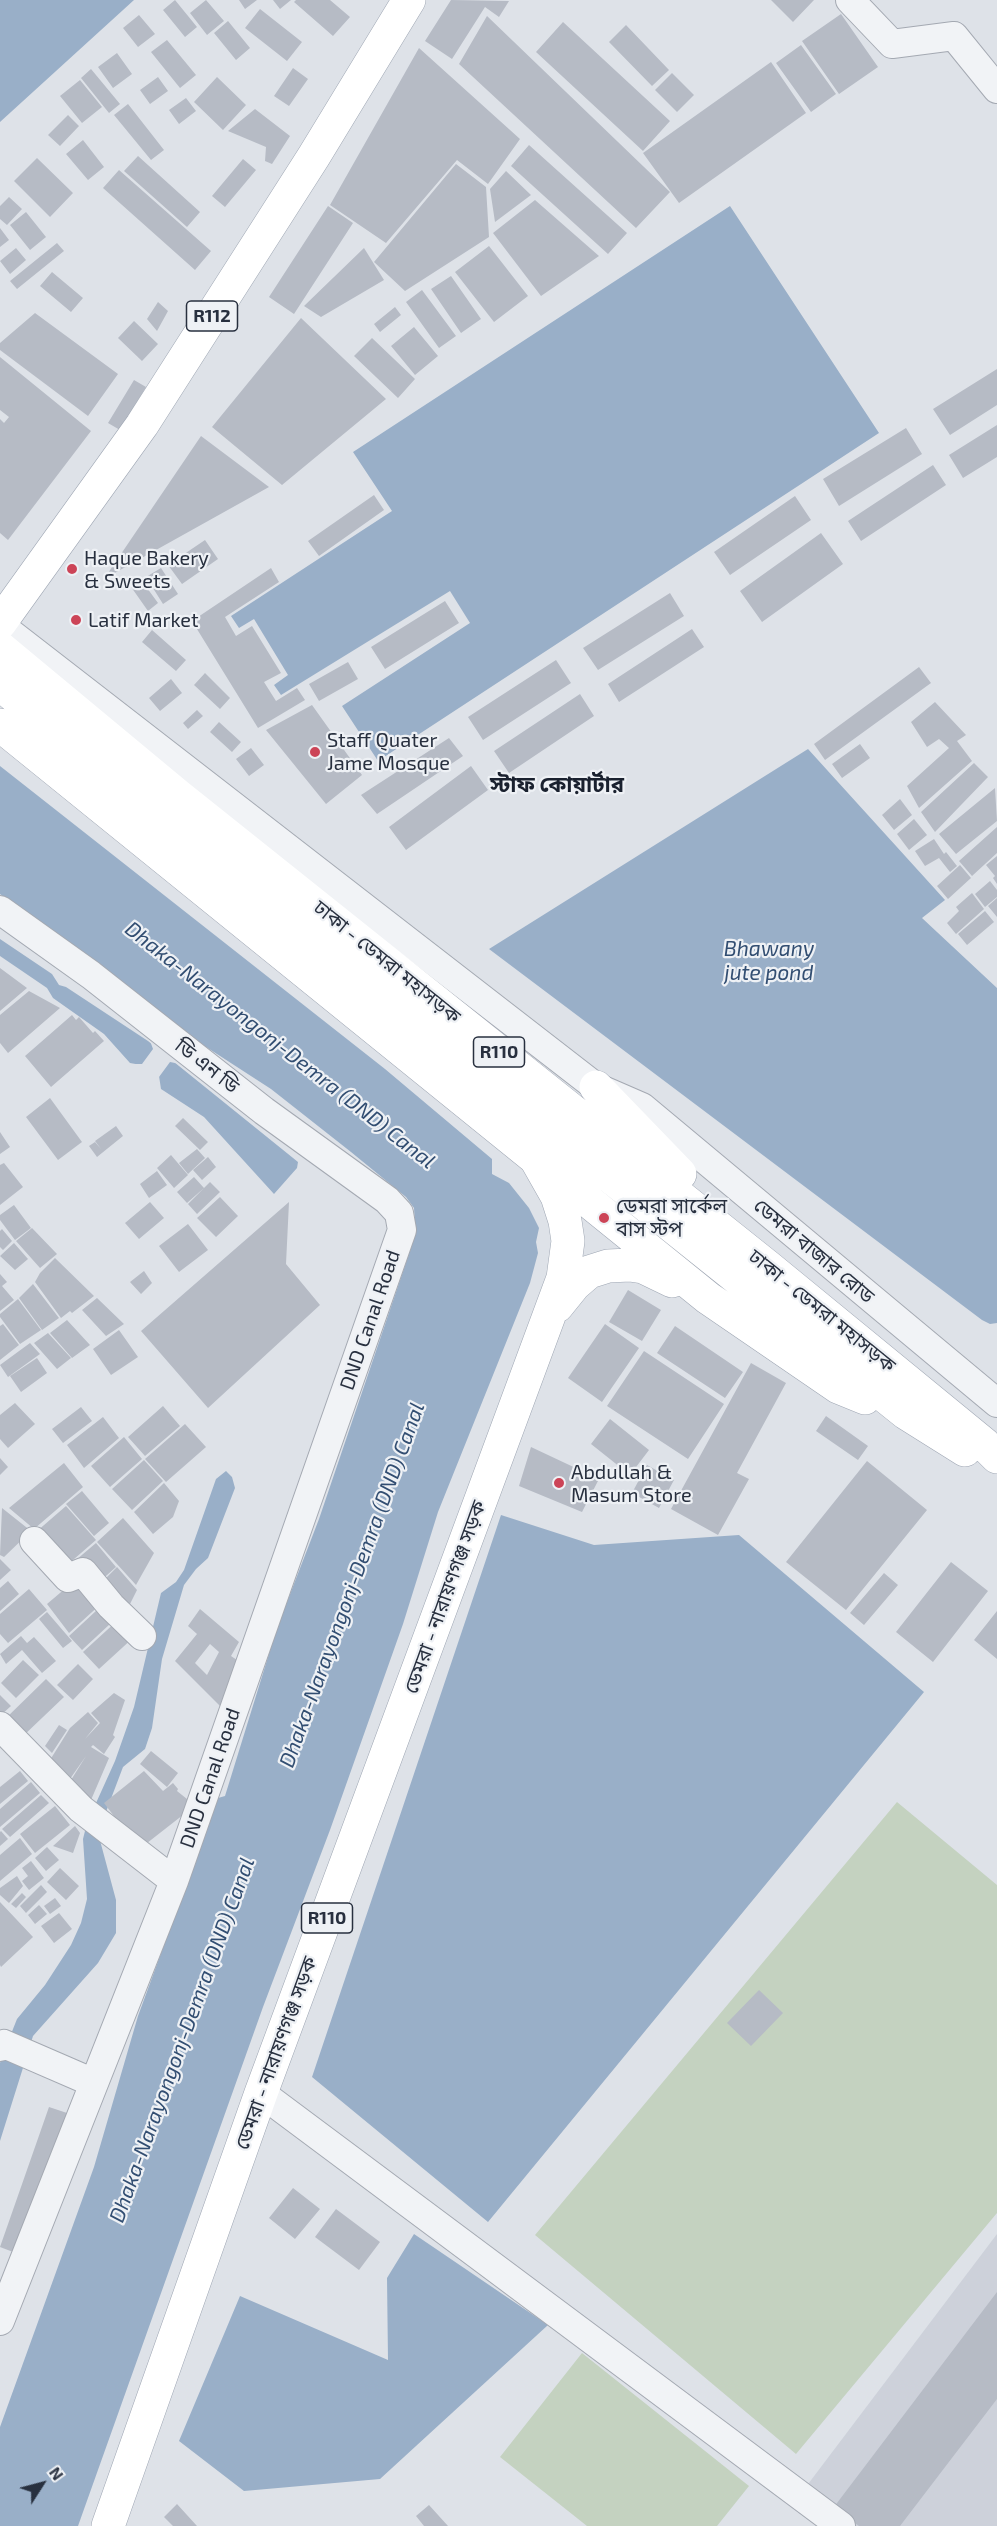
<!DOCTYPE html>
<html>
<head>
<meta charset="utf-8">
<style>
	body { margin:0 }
	#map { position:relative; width:997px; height:2526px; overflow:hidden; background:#dee2e8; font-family:"Exo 2",sans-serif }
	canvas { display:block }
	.north { position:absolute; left:12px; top:2454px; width:60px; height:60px; -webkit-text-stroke:4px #eef1f5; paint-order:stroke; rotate:54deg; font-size:16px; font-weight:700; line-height:24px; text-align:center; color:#28303f }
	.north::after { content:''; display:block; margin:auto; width:21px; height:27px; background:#28303f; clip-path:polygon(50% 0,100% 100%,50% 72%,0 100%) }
</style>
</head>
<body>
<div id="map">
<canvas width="997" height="2526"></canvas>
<div class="north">N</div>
</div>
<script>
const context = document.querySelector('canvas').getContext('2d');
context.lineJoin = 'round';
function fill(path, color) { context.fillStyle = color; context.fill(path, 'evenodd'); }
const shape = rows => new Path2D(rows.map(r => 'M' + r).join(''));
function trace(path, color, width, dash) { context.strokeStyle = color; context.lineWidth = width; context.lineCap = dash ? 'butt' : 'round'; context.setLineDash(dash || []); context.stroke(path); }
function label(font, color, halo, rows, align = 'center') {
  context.font = font + ' "Exo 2","Noto Sans Bengali",sans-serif'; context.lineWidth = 4.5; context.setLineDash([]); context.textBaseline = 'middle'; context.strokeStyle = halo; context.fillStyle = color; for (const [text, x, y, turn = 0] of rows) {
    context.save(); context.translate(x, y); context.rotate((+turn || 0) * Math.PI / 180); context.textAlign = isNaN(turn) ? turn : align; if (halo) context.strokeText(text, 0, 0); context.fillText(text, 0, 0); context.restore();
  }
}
const built = shape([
	[997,2234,997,2526,820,2526,796,2500]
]);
const green = shape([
	[897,1802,997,1885,997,2213,796,2454,535,2235],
	[582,2353,749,2486,717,2526,587,2526,500,2457]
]);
const water = shape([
	[0,0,134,0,0,122],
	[730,206,879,433,378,761,342,706,470,623,450,591,281,695,274,685,288,675,254,619,239,628,231,616,392,511,353,452],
	[808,749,945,900,922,918,997,988,997,1323,990,1324,982,1320,489,949],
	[0,766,385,1069,492,1159,492,1174,509,1183,529,1208,539,1228,536,1242,538,1253,530,1283,438,1512,403,1624,330,1830,263,2007,78,2526,0,2526,0,2427,94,2167,138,2016,218,1798,225,1796,277,1628,319,1519,411,1248,415,1223,414,1208,406,1197,351,1152,271,1089,183,1032,0,894],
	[0,939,52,974,59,985,66,987,148,1041,298,1162,297,1168,274,1194,204,1117,161,1089,159,1076,141,1065,130,1063,104,1034,53,998,47,988,0,956],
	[226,1471,232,1477,235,1488,208,1558,196,1569,184,1585,162,1659,152,1728,145,1749,123,1767,98,1833,116,1900,116,1933,98,1963,33,2036,0,2141,0,2063,3,2054,17,2019,45,1985,71,1945,81,1923,87,1899,83,1839,87,1823,115,1761,134,1707,161,1593,176,1582,184,1570,216,1479],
	[501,1515,594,1545,739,1535,924,1692,488,2222,312,2077],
	[414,2234,548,2325,380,2479,244,2491,179,2441,240,2296,388,2360,387,2278]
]);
const pier = shape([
	[149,1038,180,1064,170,1062,159,1077,159,1090,156,1077,130,1064,142,1064,153,1049]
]);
const building = shape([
	[175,0,197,27,185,37,163,10],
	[206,0,224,21,207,35,190,13],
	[239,0,257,0,245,9],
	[273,0,291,0,280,9],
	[296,0,330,0,350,17,333,36,294,2],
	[451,0,509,1,499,17,485,7,452,59,425,41],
	[771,0,814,0,793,22],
	[260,9,302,42,287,61,245,28],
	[841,14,878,67,839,94,802,41],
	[139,15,155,34,138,47,123,28],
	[487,16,670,192,636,228,459,64],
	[228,21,250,48,236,60,214,33],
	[563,22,670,121,643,151,536,52],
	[626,25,669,70,652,86,609,42],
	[167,40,196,75,180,88,151,52],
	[801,45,836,94,811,112,776,63],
	[419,48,520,139,488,184,457,160,386,243,330,205],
	[117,53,132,74,113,88,98,67],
	[771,62,806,113,679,203,643,153],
	[293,68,308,79,289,106,274,96],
	[91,69,120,104,109,113,81,78],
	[672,73,694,95,677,112,655,90],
	[158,77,168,91,150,104,140,90],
	[217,77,246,105,223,130,194,102],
	[80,80,102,107,82,123,60,96],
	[186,98,196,111,179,124,169,110],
	[128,104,164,150,151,160,114,115],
	[255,109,290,136,272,164,265,161,266,147,228,131],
	[68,115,79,126,60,146,48,135],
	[83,140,104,167,88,180,66,154],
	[529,145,627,233,608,254,511,166],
	[138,156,200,212,187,227,124,171],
	[37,158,73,193,50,217,14,181],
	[243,159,256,170,225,207,212,196],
	[456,164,486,187,489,237,405,291,374,262],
	[119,170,211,251,195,270,103,188],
	[506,171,531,195,495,222,490,189],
	[9,197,22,209,7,225,0,219,0,206],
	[535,200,599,256,541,296,493,233],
	[328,206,353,223,294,314,269,297],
	[26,212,46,237,30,250,10,225],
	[0,228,9,240,0,247],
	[57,243,64,251,17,289,10,281],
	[489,246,528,296,494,322,455,272],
	[16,248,26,260,10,274,0,261],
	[364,248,384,280,321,317,304,306],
	[52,272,83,298,71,312,40,286],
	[451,276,481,319,461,333,431,289],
	[422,290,456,336,439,348,406,302],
	[158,302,168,311,157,331,147,319],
	[395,307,401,315,380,332,374,324],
	[35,313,118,374,88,416,0,350,0,343],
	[301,318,386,399,282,485,212,427],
	[134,321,158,344,142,361,118,338],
	[414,327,438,356,415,375,391,346],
	[372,338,415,379,398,398,354,356],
	[0,357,91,431,8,540,0,533,0,419,4,423,9,417,0,410],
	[997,369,997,405,950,435,933,409],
	[134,380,146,387,120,430,108,423],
	[997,425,997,457,963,478,949,455],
	[906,428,922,454,839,506,823,479],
	[201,436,269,487,104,579],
	[933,465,946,485,861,541,848,521],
	[374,495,384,510,319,556,308,541],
	[795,496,811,520,730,575,714,552],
	[821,533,843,564,762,622,740,591],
	[205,540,218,559,182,584,168,565],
	[161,568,178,594,163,604,146,577],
	[271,568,279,582,225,617,236,636,252,626,281,673,264,682,276,701,297,688,305,700,258,728,192,621],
	[139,577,158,603,148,611,129,584],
	[670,593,684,616,598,670,583,648],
	[445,601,459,623,385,669,371,647],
	[692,629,704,647,619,702,608,684],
	[152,630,186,660,176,671,142,642],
	[556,660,571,683,483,740,468,717],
	[348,662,358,679,319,701,309,684],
	[919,667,931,683,825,760,814,744],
	[205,673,230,698,220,709,194,685],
	[171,679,182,693,160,711,149,698],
	[580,694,594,716,509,773,494,751],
	[935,702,966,735,957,741,972,761,919,808,907,786,949,748,939,739,927,747,911,722],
	[312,705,362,775,326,804,266,730],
	[197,710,203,716,188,729,183,723],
	[219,722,241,742,232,752,210,732],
	[449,738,463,756,377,814,361,795],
	[860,744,870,758,842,778,832,764],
	[251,748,264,765,249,776,236,759],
	[974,763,988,777,935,832,921,812],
	[471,766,488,790,406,850,389,827],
	[995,788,997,821,956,854,939,834],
	[900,799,912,815,894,830,882,815],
	[914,819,927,835,909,850,897,834],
	[997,827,997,853,972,876,959,861],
	[934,839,944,854,946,852,957,866,950,872,939,858,925,866,915,851],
	[997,856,997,884,993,878,995,876,986,865],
	[960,865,971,878,948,899,937,886],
	[990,881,997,890,997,897,985,907,975,894],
	[972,893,984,909,956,934,947,923,959,911,956,907],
	[997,898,997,917,988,906],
	[985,911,994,922,967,945,958,934],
	[0,968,27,988,0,1011],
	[29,991,60,1008,8,1053,0,1043,0,1015],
	[72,1015,76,1020,79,1017,93,1033,95,1031,104,1041,51,1087,25,1056],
	[50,1098,82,1142,58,1160,26,1117],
	[183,1118,208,1142,200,1150,175,1126],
	[116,1126,123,1136,97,1157,89,1146,95,1142,101,1149,95,1141],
	[0,1132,10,1147,0,1154],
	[197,1149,205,1158,188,1174,179,1163],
	[171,1155,188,1175,174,1188,157,1168],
	[208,1157,216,1167,202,1180,193,1170],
	[4,1163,23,1187,0,1205,0,1165],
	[157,1171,167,1185,149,1198,140,1184],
	[194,1177,204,1188,187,1203,177,1192],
	[210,1182,220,1192,197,1214,188,1204],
	[220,1197,238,1216,216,1237,197,1218],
	[150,1202,164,1218,139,1239,125,1223],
	[289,1202,286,1264,320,1305,208,1408,141,1331],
	[14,1205,31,1228,15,1240,0,1220,0,1215],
	[188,1224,208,1250,179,1272,159,1246],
	[32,1228,57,1254,40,1268,16,1241],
	[2,1229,12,1241,3,1250,0,1247,0,1231],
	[14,1243,28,1259,15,1270,0,1256],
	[55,1258,94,1296,72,1313,70,1311,61,1318,35,1282,40,1273],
	[144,1271,152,1283,141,1294,130,1282],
	[0,1274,7,1282,2,1286,14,1300,0,1311],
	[33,1284,59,1318,42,1330,19,1298],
	[628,1290,661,1310,642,1341,609,1322],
	[97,1298,124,1324,106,1336,82,1310],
	[18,1299,41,1330,20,1344,0,1317,0,1314],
	[67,1320,90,1345,72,1358,50,1333],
	[3,1324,19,1345,0,1360,0,1326],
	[605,1324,639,1348,602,1402,568,1378],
	[675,1326,743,1372,725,1398,657,1353],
	[119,1330,138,1357,111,1375,93,1349],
	[48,1333,71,1358,57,1369,34,1343],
	[30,1343,40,1354,8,1377,0,1365],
	[644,1351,724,1404,688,1459,607,1406],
	[37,1358,47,1373,21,1392,10,1376],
	[751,1363,786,1383,737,1473,749,1479,718,1535,671,1509],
	[15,1403,35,1424,8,1448,0,1439,0,1415],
	[163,1406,180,1426,145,1456,128,1437],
	[81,1407,92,1421,63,1443,52,1429],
	[826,1416,868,1446,858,1460,816,1431],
	[103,1417,119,1438,84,1468,67,1445],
	[610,1419,649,1450,630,1475,591,1444],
	[185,1424,206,1447,166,1482,145,1459],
	[124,1437,142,1459,110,1487,91,1466],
	[531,1447,599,1479,582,1512,519,1486],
	[0,1458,8,1467,0,1475],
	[144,1460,163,1481,132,1510,112,1489],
	[867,1461,927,1510,846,1610,786,1562],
	[64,1463,83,1487,34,1529,9,1508],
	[647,1465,674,1480,659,1508,632,1493],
	[164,1483,179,1501,173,1517,153,1534,134,1512],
	[82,1491,109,1523,94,1536,66,1504],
	[66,1506,96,1540,66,1566,36,1532],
	[2,1508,31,1531,4,1557,0,1555],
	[123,1518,154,1553,136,1585,97,1542],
	[96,1543,116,1567,97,1584,76,1560],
	[0,1559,11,1570,0,1580],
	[951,1562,988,1591,933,1662,896,1632],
	[117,1567,137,1590,124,1616,98,1586],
	[884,1573,898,1585,864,1625,850,1613],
	[80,1576,103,1602,69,1633,47,1604],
	[8,1581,19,1594,0,1611,0,1588],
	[29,1589,47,1610,8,1643,0,1634,0,1614],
	[200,1609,239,1642,231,1656,240,1662,221,1707,175,1661,197,1634,188,1626],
	[210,1644,219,1652,207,1675,195,1663],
	[97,1610,110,1624,82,1650,69,1636],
	[997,1611,997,1659,974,1640],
	[47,1612,72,1641,63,1648,39,1619],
	[118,1620,134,1637,99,1669,83,1652],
	[21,1636,27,1643,34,1637,56,1661,42,1673,22,1650,6,1664,0,1654],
	[23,1660,39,1675,16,1698,1,1683],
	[78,1664,93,1679,73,1700,57,1685],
	[46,1679,64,1697,21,1738,3,1721],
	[114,1693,125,1700,113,1735,115,1737,104,1754,93,1745,91,1747,109,1758,91,1800,66,1788,86,1756,65,1786,45,1768,70,1728,88,1712,98,1723,85,1739,100,1723,91,1713],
	[0,1695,11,1706,0,1716],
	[59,1725,67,1730,52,1753,45,1746],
	[151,1751,178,1773,167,1787,140,1764],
	[20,1771,28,1781,0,1804,0,1787],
	[144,1771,163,1791,173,1783,178,1789,177,1791,187,1799,188,1811,142,1847,120,1824,104,1803],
	[31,1782,40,1793,0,1827,0,1809],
	[41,1795,49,1803,10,1837,2,1829],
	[55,1806,70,1825,35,1853,20,1834],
	[75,1826,80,1833,73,1853,53,1846],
	[1,1831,8,1839,0,1846,0,1832],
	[20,1838,32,1854,0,1881,0,1855],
	[47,1847,59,1860,46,1871,35,1858],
	[31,1861,44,1878,29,1890,22,1881,28,1876,22,1868],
	[60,1868,79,1886,66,1900,47,1882],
	[17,1876,23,1886,9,1903,0,1895,0,1888],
	[41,1885,47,1892,26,1913,20,1906],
	[22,1893,26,1897,16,1908,11,1904],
	[55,1898,61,1906,50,1914,44,1906],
	[0,1902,33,1937,1,1967,0,1965],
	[39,1905,47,1914,35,1924,28,1915],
	[59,1913,72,1929,54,1943,41,1926],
	[759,1990,783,2013,751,2046,727,2023],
	[49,2107,70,2114,21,2255,0,2247],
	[293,2188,320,2209,295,2239,269,2218],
	[336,2209,380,2242,359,2270,315,2237],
	[997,2292,997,2399,900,2526,859,2526,834,2507],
	[177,2504,197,2526,173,2526,164,2517],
	[429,2505,448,2526,424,2526,416,2516]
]);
const minor = shape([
	[850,0,892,44,954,36,997,89],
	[0,625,596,1087,642,1107,997,1403],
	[0,910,91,975,264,1111,387,1200,399,1213,402,1230,174,1881,0,2321],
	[34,1541,68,1578,83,1572,111,1606,142,1636],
	[0,1726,81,1809,174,1881],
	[0,2047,4,2044,94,2083],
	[261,2093,841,2526]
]);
const major = shape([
	[0,623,142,425,314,156,409,0],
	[0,648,177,795,768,1267,984,1444,997,1457],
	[0,684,161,817,906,1413,965,1450],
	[0,725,708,1298,838,1387,865,1398],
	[596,1087,680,1174],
	[557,1306,574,1285,589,1272,608,1266,630,1265,643,1267,672,1281],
	[108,2526,261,2093,563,1278,568,1241,565,1221,557,1196,536,1159]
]);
const markers = [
	[72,569,6,"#cc4457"],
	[76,620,6,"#cc4457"],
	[315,752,6,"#cc4457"],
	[604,1218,6,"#cc4457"],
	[559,1483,6,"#cc4457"]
];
const shields = [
	[212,316,51],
	[499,1052,51],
	[327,1918,51]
];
const shieldNames = [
	["R112",212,316],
	["R110",499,1052],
	["R110",327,1918]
];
const poiNames = [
	["Haque Bakery",84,558],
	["& Sweets",84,581],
	["Latif Market",88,620],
	["Staff Quater",327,740],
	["Jame Mosque",327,763],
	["ডেমরা সার্কেল",616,1206],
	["বাস স্টপ",616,1229],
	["Abdullah &",571,1472],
	["Masum Store",571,1495]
];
const streetNames = [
	["ঢাকা - ডেমরা মহাসড়ক",387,962,39],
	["ডি এন ডি",207,1066,38],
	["ডেমরা বাজার রোড",814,1251,40],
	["ঢাকা - ডেমরা মহাসড়ক",822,1311,39],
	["DND Canal Road",370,1320,-71],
	["ডেমরা - নারায়ণগঞ্জ সড়ক",445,1597,-70],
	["DND Canal Road",210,1778,-71],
	["ডেমরা - নারায়ণগঞ্জ সড়ক",276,2053,-70]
];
const waterNames = [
	["Bhawany",769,949],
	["jute pond",769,973],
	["Dhaka-Narayongonj-Demra (DND) Canal",280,1045,38],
	["Dhaka-Narayongonj-Demra (DND) Canal",352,1585,-70],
	["Dhaka-Narayongonj-Demra (DND) Canal",182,2040,-70]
];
const quarterNames = [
	["স্টাফ কোয়ার্টার",557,785]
];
fill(built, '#cdd1da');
fill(green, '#c4d2c0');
fill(water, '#99afc8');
fill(pier, '#dee2e8');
fill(building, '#b6bbc5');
trace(minor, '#a4a9b2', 30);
trace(major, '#9ea6b3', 34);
trace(minor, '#f1f3f6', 28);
trace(major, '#fff', 33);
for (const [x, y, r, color] of markers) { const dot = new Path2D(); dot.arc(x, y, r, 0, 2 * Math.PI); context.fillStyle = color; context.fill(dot); trace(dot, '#eef1f5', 2); }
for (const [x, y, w] of shields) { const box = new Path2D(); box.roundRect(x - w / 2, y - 15, w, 30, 4.5); context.fillStyle = '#eef1f5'; context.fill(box); trace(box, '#28303f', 1.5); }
label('bold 18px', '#28303f', null, shieldNames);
label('20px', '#28303f', '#eef1f5', poiNames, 'left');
label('20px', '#28303f', '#eef1f5', streetNames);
label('italic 21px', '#324e72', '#eef1f5', waterNames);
label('bold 22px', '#1a212f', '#eef1f5', quarterNames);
</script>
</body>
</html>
